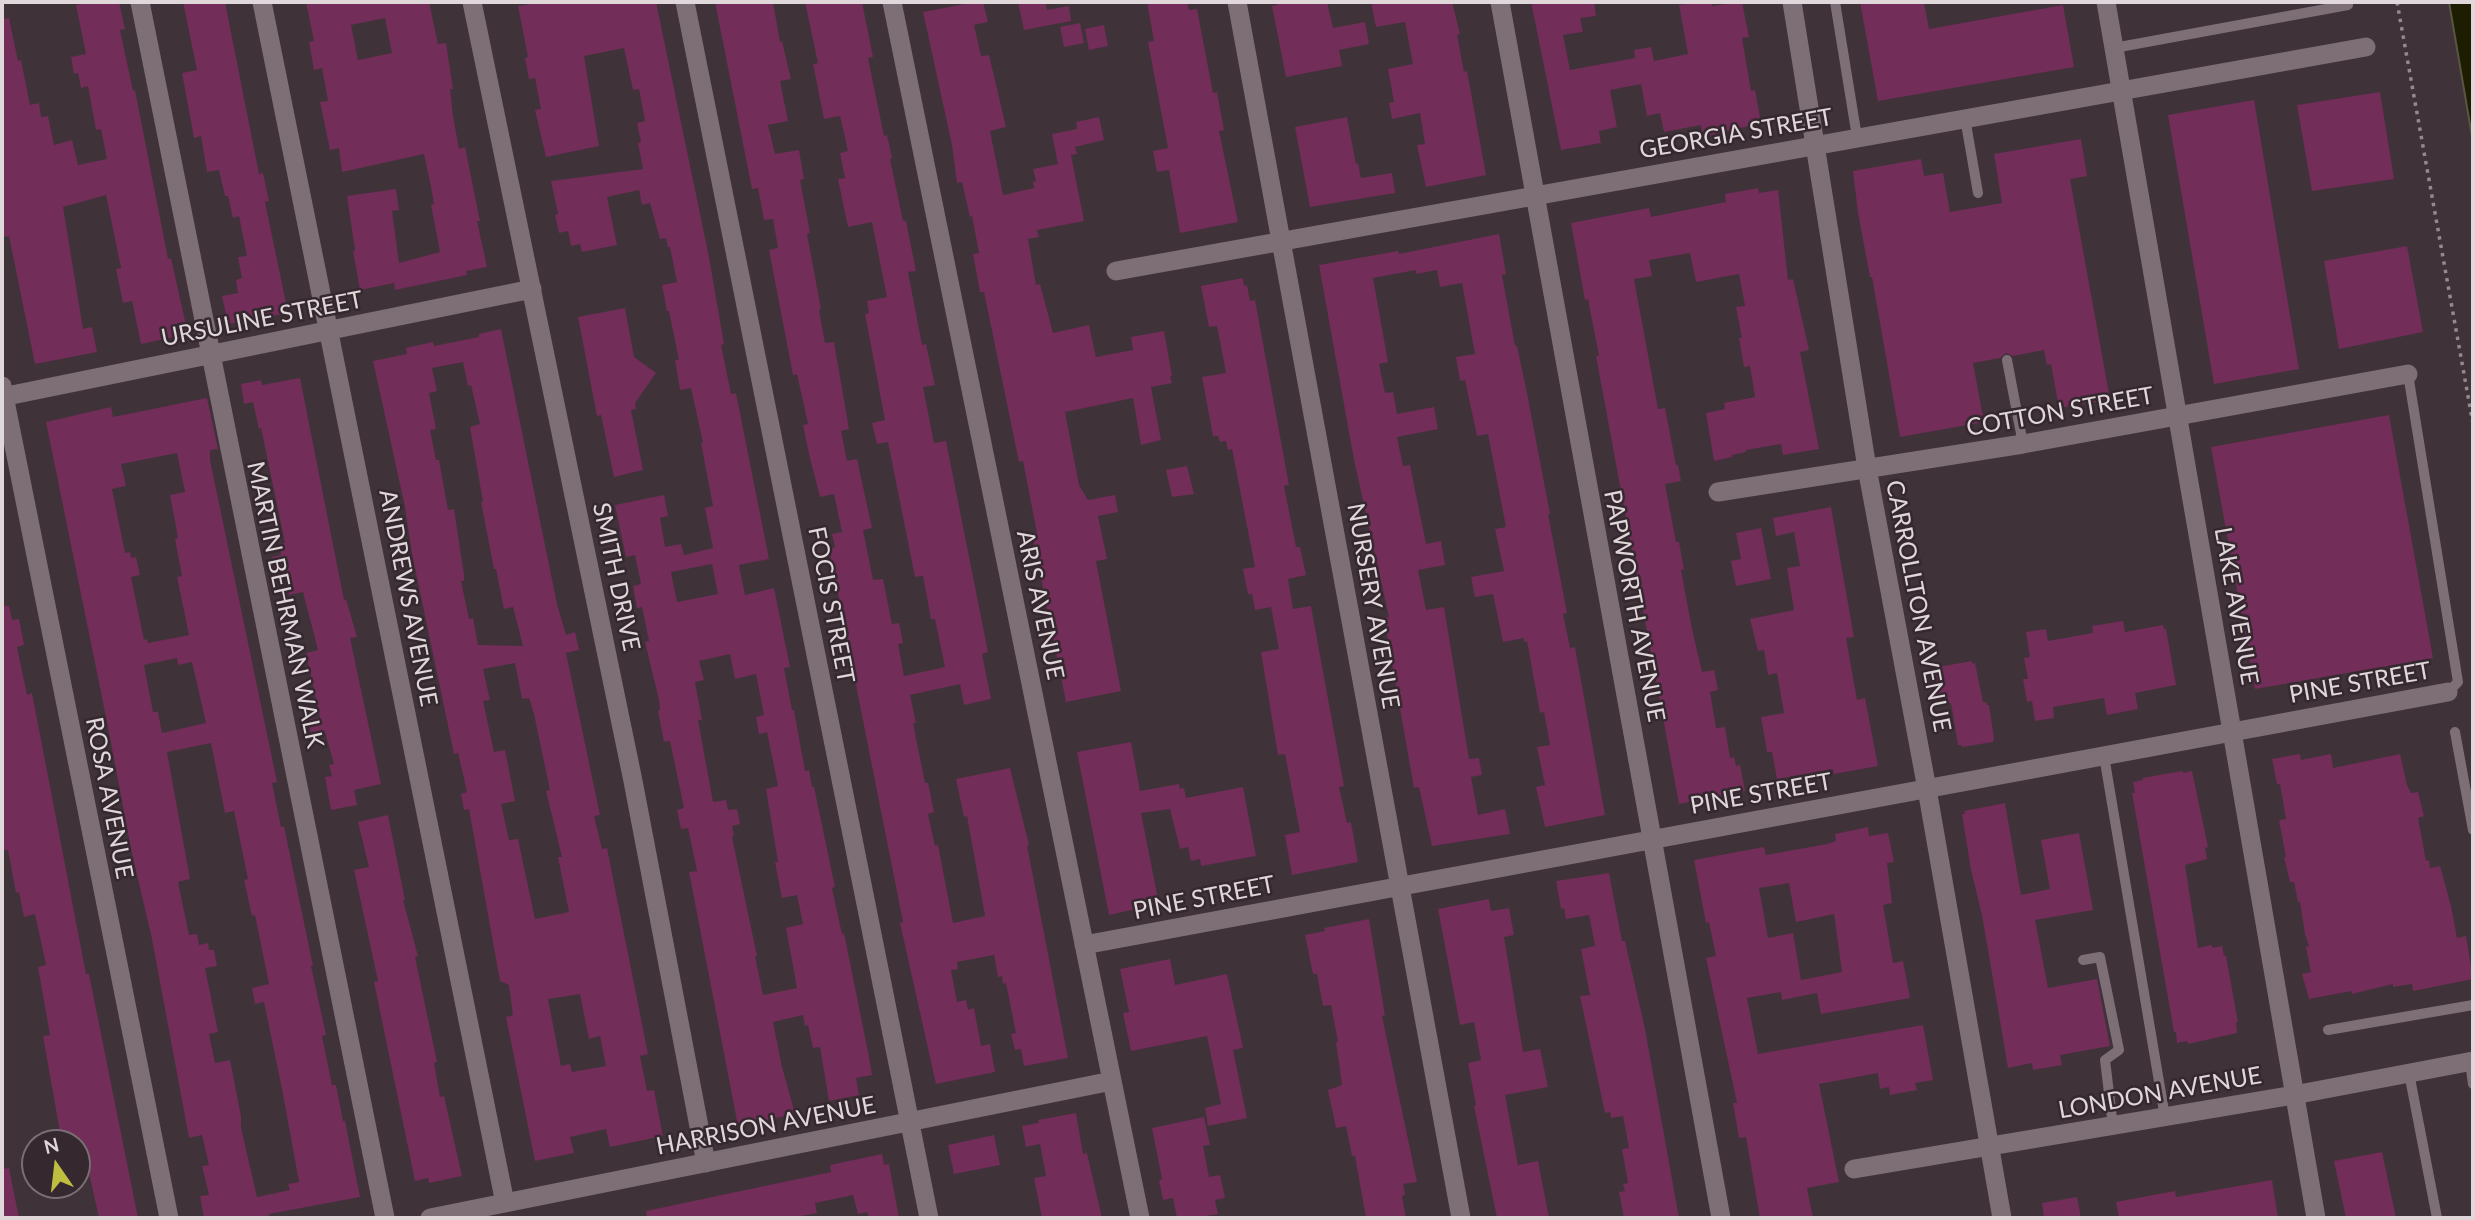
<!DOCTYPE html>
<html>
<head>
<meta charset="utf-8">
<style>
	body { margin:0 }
	#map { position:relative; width:2475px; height:1220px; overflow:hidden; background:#3f3239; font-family:Lato,sans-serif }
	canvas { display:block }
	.frame { position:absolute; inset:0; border:4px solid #e0d7db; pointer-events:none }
	.north { position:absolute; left:21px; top:1129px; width:70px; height:70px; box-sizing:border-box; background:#35282f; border:2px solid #796e74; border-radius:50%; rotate:346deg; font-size:19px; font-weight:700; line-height:28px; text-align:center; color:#e0d7db }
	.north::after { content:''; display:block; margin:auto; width:24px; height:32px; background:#c0be41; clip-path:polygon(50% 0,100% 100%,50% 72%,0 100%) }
</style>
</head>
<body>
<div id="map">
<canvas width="2475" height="1220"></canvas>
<div class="frame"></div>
<div class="north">N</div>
</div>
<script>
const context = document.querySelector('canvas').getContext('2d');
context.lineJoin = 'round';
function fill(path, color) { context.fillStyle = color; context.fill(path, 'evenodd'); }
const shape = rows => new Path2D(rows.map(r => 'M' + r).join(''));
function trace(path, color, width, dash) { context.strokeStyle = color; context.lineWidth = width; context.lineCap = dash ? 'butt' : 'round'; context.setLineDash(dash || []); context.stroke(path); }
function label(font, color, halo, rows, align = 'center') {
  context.font = font + ' Lato,sans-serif'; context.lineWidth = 5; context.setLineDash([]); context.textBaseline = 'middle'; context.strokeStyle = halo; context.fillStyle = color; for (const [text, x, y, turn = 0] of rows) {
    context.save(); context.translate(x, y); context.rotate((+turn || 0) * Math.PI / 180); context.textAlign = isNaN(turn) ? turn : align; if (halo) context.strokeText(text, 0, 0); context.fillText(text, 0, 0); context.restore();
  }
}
const water = shape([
	[2449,2,2473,2,2473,142,2449,2]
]);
const building = shape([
	[95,2,119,2,125,29,120,30,133,91,135,90,168,259,171,258,188,334,141,344,132,301,123,303,116,269,121,268,106,195,63,207,83,329,92,327,97,352,35,364,9,236,4,237,2,227,2,19,9,18,18,61,21,60,30,105,39,103,41,117,48,116,54,145,72,140,78,165,107,159,101,129,96,130,88,86,81,88,78,73,74,74,71,57,86,54,76,5],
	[183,2,225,2,259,174,263,173,269,201,265,202,288,313,228,324,222,296,238,293,236,280,242,278,238,257,247,256,239,216,233,218,228,196,225,196,219,170,207,172,201,136,194,138,182,73,197,70],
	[306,2,429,2,438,44,446,43,453,89,450,89,453,116,459,149,465,147,480,221,477,221,487,267,466,271,467,275,395,290,394,283,360,290,353,251,355,250,347,196,396,189,399,210,392,211,399,263,440,252,431,205,434,204,431,187,424,154,342,172,339,148,330,150,320,102,328,101,322,68,314,70,309,42,314,41],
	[385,18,392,53,358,60,351,25],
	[542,2,656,2,709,257,724,344,721,345,731,394,736,393,769,559,739,565,745,595,774,588,790,667,784,668,792,710,794,710,805,771,809,770,812,787,814,787,835,887,832,888,842,934,844,933,869,1057,872,1075,856,1078,859,1095,829,1101,820,1047,813,1048,808,1025,805,1026,803,1015,773,1022,782,1067,795,1114,738,1126,689,872,697,871,688,828,681,829,677,810,684,808,670,741,664,742,658,711,660,710,659,700,645,642,649,641,642,607,637,608,633,586,641,584,635,555,626,557,615,505,664,495,668,516,660,518,665,547,681,544,684,555,713,548,705,508,713,506,701,443,703,443,691,388,680,390,675,360,679,360,669,311,667,311,662,285,677,282,670,247,668,247,666,238,660,239,650,203,642,205,639,190,607,197,617,245,582,252,580,244,571,246,568,231,559,233,555,215,558,214,551,181,643,169,638,143,641,142,637,123,645,121,639,89,633,90,624,48,584,56,599,146,546,157,535,110,541,109,535,78,529,79,525,58,528,57,518,6],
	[712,564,718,594,677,602,671,572],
	[730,654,735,679,756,674,764,715,756,717,759,734,767,732,778,786,766,789,778,862,775,862,782,898,797,895,803,924,786,928,797,988,763,995,755,956,757,956,732,837,734,836,732,826,740,824,737,809,728,810,726,800,713,802,698,720,702,720,695,682,704,680,699,661],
	[715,2,773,2,780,42,782,41,791,79,780,81,788,121,768,125,775,154,799,150,804,179,800,180,810,233,807,234,821,309,819,310,825,343,834,342,849,429,841,431,847,461,857,459,872,528,863,530,873,580,883,579,892,624,899,623,903,643,898,644,904,676,945,667,935,619,931,619,923,576,915,577,888,442,877,444,872,423,885,420,865,314,869,313,867,301,887,297,872,222,848,227,838,179,845,178,840,153,848,151,840,116,824,119,813,64,818,63,805,2,862,2,873,57,868,58,884,136,887,135,892,158,890,159,903,221,906,221,916,271,908,272,922,345,926,344,935,385,923,387,934,443,946,441,988,652,982,654,991,699,964,705,960,684,910,695,916,723,913,723,925,783,928,783,934,812,928,814,935,846,938,845,953,923,985,916,967,816,964,817,956,779,1010,768,1029,845,1027,845,1068,1058,1024,1066,1021,1049,1015,1050,1011,1034,1016,1033,1006,983,1003,984,1002,976,998,977,994,955,957,962,958,969,951,970,957,1002,966,1000,968,1010,974,1008,981,1046,990,1044,995,1072,936,1084,900,923,903,922,829,549,835,547,832,534,842,532,834,494,820,497,809,454,803,425,808,424,797,374,793,375,769,250,778,248,773,219,764,220,758,188,752,189],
	[975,2,983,2,988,22,974,25,981,56,989,55,1006,127,990,131,1003,195,1034,188,1033,182,1036,181,1033,169,1058,164,1052,134,1077,129,1076,122,1099,117,1104,140,1075,147,1077,154,1071,155,1084,221,1037,230,1039,237,1028,239,1036,285,1040,284,1053,333,1089,325,1096,357,1133,350,1131,337,1164,331,1172,376,1170,376,1172,383,1151,387,1161,440,1141,445,1133,398,1065,412,1079,485,1088,500,1115,495,1118,512,1098,516,1107,559,1096,561,1121,691,1066,702,1032,534,1037,533,1023,461,1019,462,984,292,980,292,973,254,979,253,972,216,970,217,962,182,957,183,952,145,923,12],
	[1018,2,1045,2,1047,10,1069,6,1071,21,1024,30],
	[1147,2,1187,2,1189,10,1197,9,1213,93,1217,92,1224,130,1219,131,1238,222,1180,233,1169,170,1157,172,1153,151,1168,148,1148,42,1154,41],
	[1277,2,1327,2,1333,28,1365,22,1369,44,1339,50,1342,66,1286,77,1272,6,1277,5],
	[1371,2,1452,2,1460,34,1457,35,1464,72,1467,71,1486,175,1426,187,1417,145,1425,144,1420,113,1392,119,1389,103,1394,102,1388,69,1413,64,1405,22,1376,27],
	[1531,2,1594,2,1596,16,1580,18,1583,32,1563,35,1570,70,1635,58,1634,50,1651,47,1654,61,1688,54,1679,5,1699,2,1712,2,1712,6,1742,2,1749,37,1742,38,1751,91,1755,90,1761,123,1703,137,1701,125,1664,132,1660,113,1647,116,1641,84,1610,90,1617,127,1599,131,1601,143,1561,150],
	[1860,2,1924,2,1929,29,2063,5,2074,67,1878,101],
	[1080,23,1084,43,1064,47,1060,27],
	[1104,25,1108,46,1089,50,1085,29],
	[2380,92,2394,179,2312,191,2297,105],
	[2254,100,2299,369,2214,384,2168,115],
	[1347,117,1356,164,1358,163,1361,178,1392,173,1395,193,1310,207,1295,127],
	[2081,139,2087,176,2070,179,2110,399,2059,408,2051,364,2047,365,2044,350,2013,356,2006,353,2000,358,1973,363,1984,422,1900,437,1872,277,1870,277,1858,213,1853,171,1921,159,1924,176,1943,173,1950,212,2002,203,1994,154],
	[1758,188,1759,193,1778,190,1788,280,1793,279,1809,350,1800,352,1819,449,1783,455,1781,444,1746,450,1746,452,1732,455,1732,457,1714,461,1706,413,1725,409,1724,403,1755,397,1750,366,1744,367,1739,338,1742,338,1736,307,1745,306,1739,274,1696,282,1690,253,1649,260,1652,276,1634,279,1658,409,1665,408,1676,465,1678,465,1681,481,1665,484,1676,542,1679,542,1684,569,1681,570,1692,629,1702,672,1714,670,1718,690,1710,692,1716,728,1725,727,1730,758,1734,757,1736,766,1740,765,1745,791,1679,804,1596,356,1599,356,1588,299,1585,300,1571,223,1649,208,1651,217,1726,202,1725,194],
	[1499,234,1506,274,1502,275,1515,346,1517,346,1526,388,1550,514,1548,514,1567,613,1563,614,1570,648,1575,647,1605,815,1545,827,1536,787,1545,785,1537,747,1550,745,1544,712,1540,713,1527,641,1524,642,1524,638,1503,642,1493,594,1475,597,1471,577,1504,571,1495,529,1506,527,1488,434,1477,436,1465,380,1460,381,1456,357,1475,354,1462,283,1440,287,1437,270,1416,274,1416,270,1373,278,1388,362,1379,364,1385,393,1393,392,1397,414,1434,407,1438,429,1397,437,1403,466,1410,465,1426,544,1441,541,1445,565,1418,570,1426,610,1444,607,1469,759,1479,758,1482,775,1471,777,1478,815,1505,809,1510,834,1432,846,1419,787,1414,788,1384,618,1389,617,1354,460,1319,265,1398,251,1399,254],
	[2407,246,2423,332,2339,349,2324,261],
	[1243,278,1244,286,1247,285,1250,301,1255,300,1289,485,1284,486,1296,547,1300,547,1306,575,1288,579,1293,609,1311,606,1344,786,1339,787,1347,823,1351,822,1358,862,1292,875,1285,835,1300,832,1285,754,1278,755,1261,652,1279,649,1271,607,1255,610,1252,594,1248,594,1243,569,1255,567,1232,449,1228,450,1226,441,1220,442,1218,436,1213,436,1202,377,1226,373,1217,326,1209,327,1201,286],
	[625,308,634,357,656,373,635,403,636,409,631,410,643,470,614,477,601,415,597,416,578,317],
	[501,329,557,604,566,635,575,632,579,650,566,653,600,815,594,816,602,849,607,848,648,1054,640,1056,647,1091,654,1090,663,1136,610,1147,606,1129,570,1137,574,1153,535,1161,506,1017,513,1015,509,985,500,981,469,809,464,810,461,794,467,792,458,753,454,754,412,554,405,507,373,361,407,354,406,348,433,342,434,346,479,337,479,334],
	[463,362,468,386,471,385,480,424,470,427,483,502,481,502,494,569,496,569,504,609,513,607,523,646,478,645,473,618,469,619,461,581,464,581,464,575,454,509,448,510,439,460,436,460,430,430,436,429,429,393,437,391,432,368],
	[515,663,522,699,529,698,534,714,550,790,546,791,562,857,558,857,569,912,535,919,518,839,509,840,501,804,515,801,505,750,494,752,483,701,490,700,483,669],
	[580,994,589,1039,600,1036,606,1066,572,1072,570,1064,561,1066,548,999],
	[300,378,344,600,346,599,357,637,350,638,381,784,354,790,357,805,331,810,325,777,332,776,329,765,334,764,325,732,311,735,309,719,320,718,306,653,318,650,303,592,289,595,286,578,276,580,272,557,281,555,279,544,285,543,261,428,259,429,253,402,244,404,241,384,261,380,262,385],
	[207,398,218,449,210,450,210,460,277,782,272,783,281,827,284,826,313,966,311,966,326,1035,322,1036,332,1085,336,1085,343,1121,345,1121,360,1197,269,1214,269,1218,204,1218,200,1196,209,1195,202,1166,209,1165,202,1135,189,1138,152,939,131,849,107,722,46,422,111,407,113,417],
	[177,453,185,492,170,495,178,538,175,539,182,576,177,577,189,635,148,643,147,639,144,640,131,577,140,575,136,557,131,558,130,552,125,553,112,489,126,486,121,464],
	[177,658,178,665,192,662,206,723,162,733,158,712,153,712,144,665],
	[211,743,225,813,234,811,248,879,244,880,252,916,255,915,269,984,252,988,255,1004,264,1002,282,1089,299,1182,288,1184,290,1190,257,1197,241,1128,241,1116,230,1060,215,1063,209,1034,218,1032,205,968,217,966,214,950,209,950,208,943,199,945,197,934,189,935,178,882,190,879,167,752],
	[2389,415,2433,658,2255,689,2211,447],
	[1187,466,1194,494,1172,497,1166,470],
	[1831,507,1854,637,1846,638,1857,700,1865,698,1878,766,1834,774,1833,769,1777,779,1772,752,1767,752,1761,717,1784,713,1777,673,1768,675,1764,650,1758,651,1750,619,1794,610,1787,568,1800,566,1794,532,1776,536,1773,518],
	[1761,528,1771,579,1736,586,1731,561,1741,559,1736,533],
	[2,606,9,606,12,620,19,619,24,645,17,647,27,695,32,693,86,974,89,974,138,1218,99,1218,88,1168,77,1170,77,1143,68,1143,66,1131,60,1132,43,1036,50,1035,38,967,46,965,35,914,24,917,19,892,16,893,8,850,4,850,2,839],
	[2123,621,2125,632,2163,625,2164,629,2166,629,2176,685,2135,693,2138,709,2107,715,2104,698,2053,707,2054,718,2035,721,2032,701,2027,702,2023,679,2028,679,2024,658,2030,657,2026,632,2046,629,2048,641,2093,633,2092,626],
	[1972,661,1972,664,1975,663,1983,702,1986,702,1987,705,1989,705,1994,738,1993,742,1962,747,1961,745,1958,745,1951,703,1944,704,1944,701,1940,701,1935,671,1938,670,1938,667],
	[1131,742,1140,791,1179,784,1180,789,1184,788,1186,798,1243,787,1256,856,1201,866,1200,859,1191,861,1188,847,1180,849,1170,809,1141,813,1159,904,1109,915,1077,752],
	[2300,754,2301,760,2331,754,2333,768,2400,754,2407,785,2411,793,2418,792,2424,816,2418,818,2426,861,2429,860,2430,868,2440,866,2451,906,2457,938,2466,936,2473,979,2413,991,2412,984,2393,987,2393,984,2352,994,2351,991,2309,999,2302,974,2311,972,2306,947,2309,946,2305,934,2300,902,2298,902,2294,882,2290,882,2284,857,2286,857,2279,820,2286,819,2280,784,2277,784,2272,759],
	[2182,771,2183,773,2192,771,2208,847,2205,848,2207,859,2185,865,2198,948,2212,945,2212,948,2222,946,2224,956,2226,956,2238,1022,2236,1022,2237,1033,2188,1044,2187,1041,2177,1043,2176,1032,2174,1032,2132,793,2135,793,2133,782,2143,780,2142,778],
	[2005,803,2021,895,2050,889,2041,840,2079,833,2093,910,2035,920,2048,988,2097,979,2110,1046,2060,1055,2062,1065,2033,1070,2032,1063,2008,1068,1982,915,1971,870,1962,814,1965,814,1964,811],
	[388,815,405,900,403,900,418,956,415,957,437,1062,434,1063,440,1097,444,1096,462,1176,429,1183,428,1178,415,1181,374,982,378,981,354,870,369,867,358,822],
	[1868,827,1869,836,1888,833,1894,862,1887,863,1892,903,1883,905,1893,963,1903,961,1910,998,1821,1014,1817,993,1782,1000,1781,992,1747,998,1758,1054,1923,1025,1933,1080,1915,1083,1917,1090,1890,1095,1889,1087,1880,1089,1878,1073,1819,1084,1839,1182,1807,1188,1813,1218,1760,1218,1746,1137,1739,1138,1733,1103,1737,1103,1706,958,1716,956,1709,922,1706,923,1694,860,1764,847,1766,855,1827,844,1836,841,1835,834],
	[1789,883,1796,922,1834,914,1842,972,1801,980,1793,933,1768,938,1759,888],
	[1609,873,1622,941,1625,941,1645,1029,1679,1218,1624,1218,1619,1192,1625,1191,1623,1184,1628,1183,1622,1149,1629,1148,1623,1116,1611,1118,1610,1112,1605,1113,1580,996,1590,995,1581,949,1595,946,1589,915,1566,919,1564,908,1561,909,1556,881],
	[1489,899,1491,911,1509,908,1514,935,1504,937,1523,1052,1540,1049,1548,1087,1505,1095,1518,1165,1538,1161,1549,1218,1497,1218,1474,1106,1476,1105,1468,1063,1481,1060,1474,1022,1460,1025,1438,909],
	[1369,919,1385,1015,1382,1016,1417,1182,1403,1184,1405,1195,1402,1196,1406,1218,1366,1218,1355,1156,1352,1156,1346,1126,1336,1128,1328,1090,1342,1085,1336,1042,1338,1042,1331,1005,1323,1006,1317,974,1313,974,1305,935,1325,931,1324,928],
	[1170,959,1175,985,1227,974,1243,1048,1233,1050,1247,1118,1208,1126,1205,1108,1221,1104,1207,1036,1131,1051,1123,1013,1129,1012,1120,969],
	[1076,1113,1083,1154,1087,1153,1102,1218,1042,1218,1034,1178,1046,1176,1040,1144,1026,1147,1022,1126,1039,1123,1038,1120],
	[1204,1117,1210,1145,1203,1146,1209,1177,1220,1175,1225,1198,1215,1200,1218,1214,1195,1218,1177,1218,1173,1198,1163,1200,1159,1180,1162,1179,1152,1128],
	[994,1135,1000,1165,954,1174,948,1145],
	[2382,1152,2396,1218,2346,1218,2334,1161],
	[882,1154,884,1165,889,1164,899,1218,869,1218,867,1212,858,1214,853,1195,815,1203,817,1213,791,1218,647,1218,646,1211,831,1172,830,1165],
	[9,1168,19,1218,2,1218,2,1169],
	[2272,1180,2278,1218,2119,1218,2116,1202,2175,1191,2176,1197],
	[2077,1197,2081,1218,2044,1218,2042,1203]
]);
const path = shape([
	[2397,2,2473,424]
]);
const service = shape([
	[1835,2,1857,137],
	[2114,48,2348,5,2347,2],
	[1965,118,1978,193],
	[2007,360,2023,444],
	[2408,374,2458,682,2448,692],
	[2455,732,2473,830],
	[2104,756,2165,1117],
	[2083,960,2100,957,2119,1050,2105,1060,2113,1126],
	[2328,1030,2473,1005],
	[2470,1062,2473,1084],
	[2409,1073,2437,1218]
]);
const minor = shape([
	[140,2,385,1218],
	[262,2,505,1203],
	[472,2,633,781,706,1163],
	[685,2,929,1218],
	[892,2,1140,1218],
	[1237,2,1461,1218],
	[1500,2,1721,1218],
	[1792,2,1867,468,1927,789,2002,1218],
	[1116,271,2366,47],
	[2,386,169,1218],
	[2,397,532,289],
	[1718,492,2023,444,2408,374],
	[1084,945,2448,692],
	[1854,1169,2294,1095,2473,1061],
	[430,1218,1112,1081]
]);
const tertiary = shape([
	[2106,2,2316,1218]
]);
const streetNames = [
	["GEORGIA STREET",1736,134,-10],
	["URSULINE STREET",262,319,-11],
	["COTTON STREET",2060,412,-10],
	["SMITH DRIVE",616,577,78],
	["ANDREWS AVENUE",408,598,79],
	["MARTIN BEHRMAN WALK",285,605,78],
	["FOCIS STREET",831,605,79],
	["ARIS AVENUE",1040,605,78],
	["NURSERY AVENUE",1373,606,80],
	["PAPWORTH AVENUE",1634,606,79],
	["CARROLLTON AVENUE",1918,606,79],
	["LAKE AVENUE",2236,606,80],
	["PINE STREET",2360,683,-10],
	["PINE STREET",1761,794,-10],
	["ROSA AVENUE",109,798,79],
	["PINE STREET",1204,898,-11],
	["LONDON AVENUE",2160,1093,-10],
	["HARRISON AVENUE",766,1126,-11]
];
fill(water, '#1d1d02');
trace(water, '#585543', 2);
fill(building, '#722d59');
trace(path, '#94898f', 3.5, [3.5, 5]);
trace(service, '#7e6f77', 10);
trace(minor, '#7e6f77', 19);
trace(tertiary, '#7e6f77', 19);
label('24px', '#e0d7db', '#35282f', streetNames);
</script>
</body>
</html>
